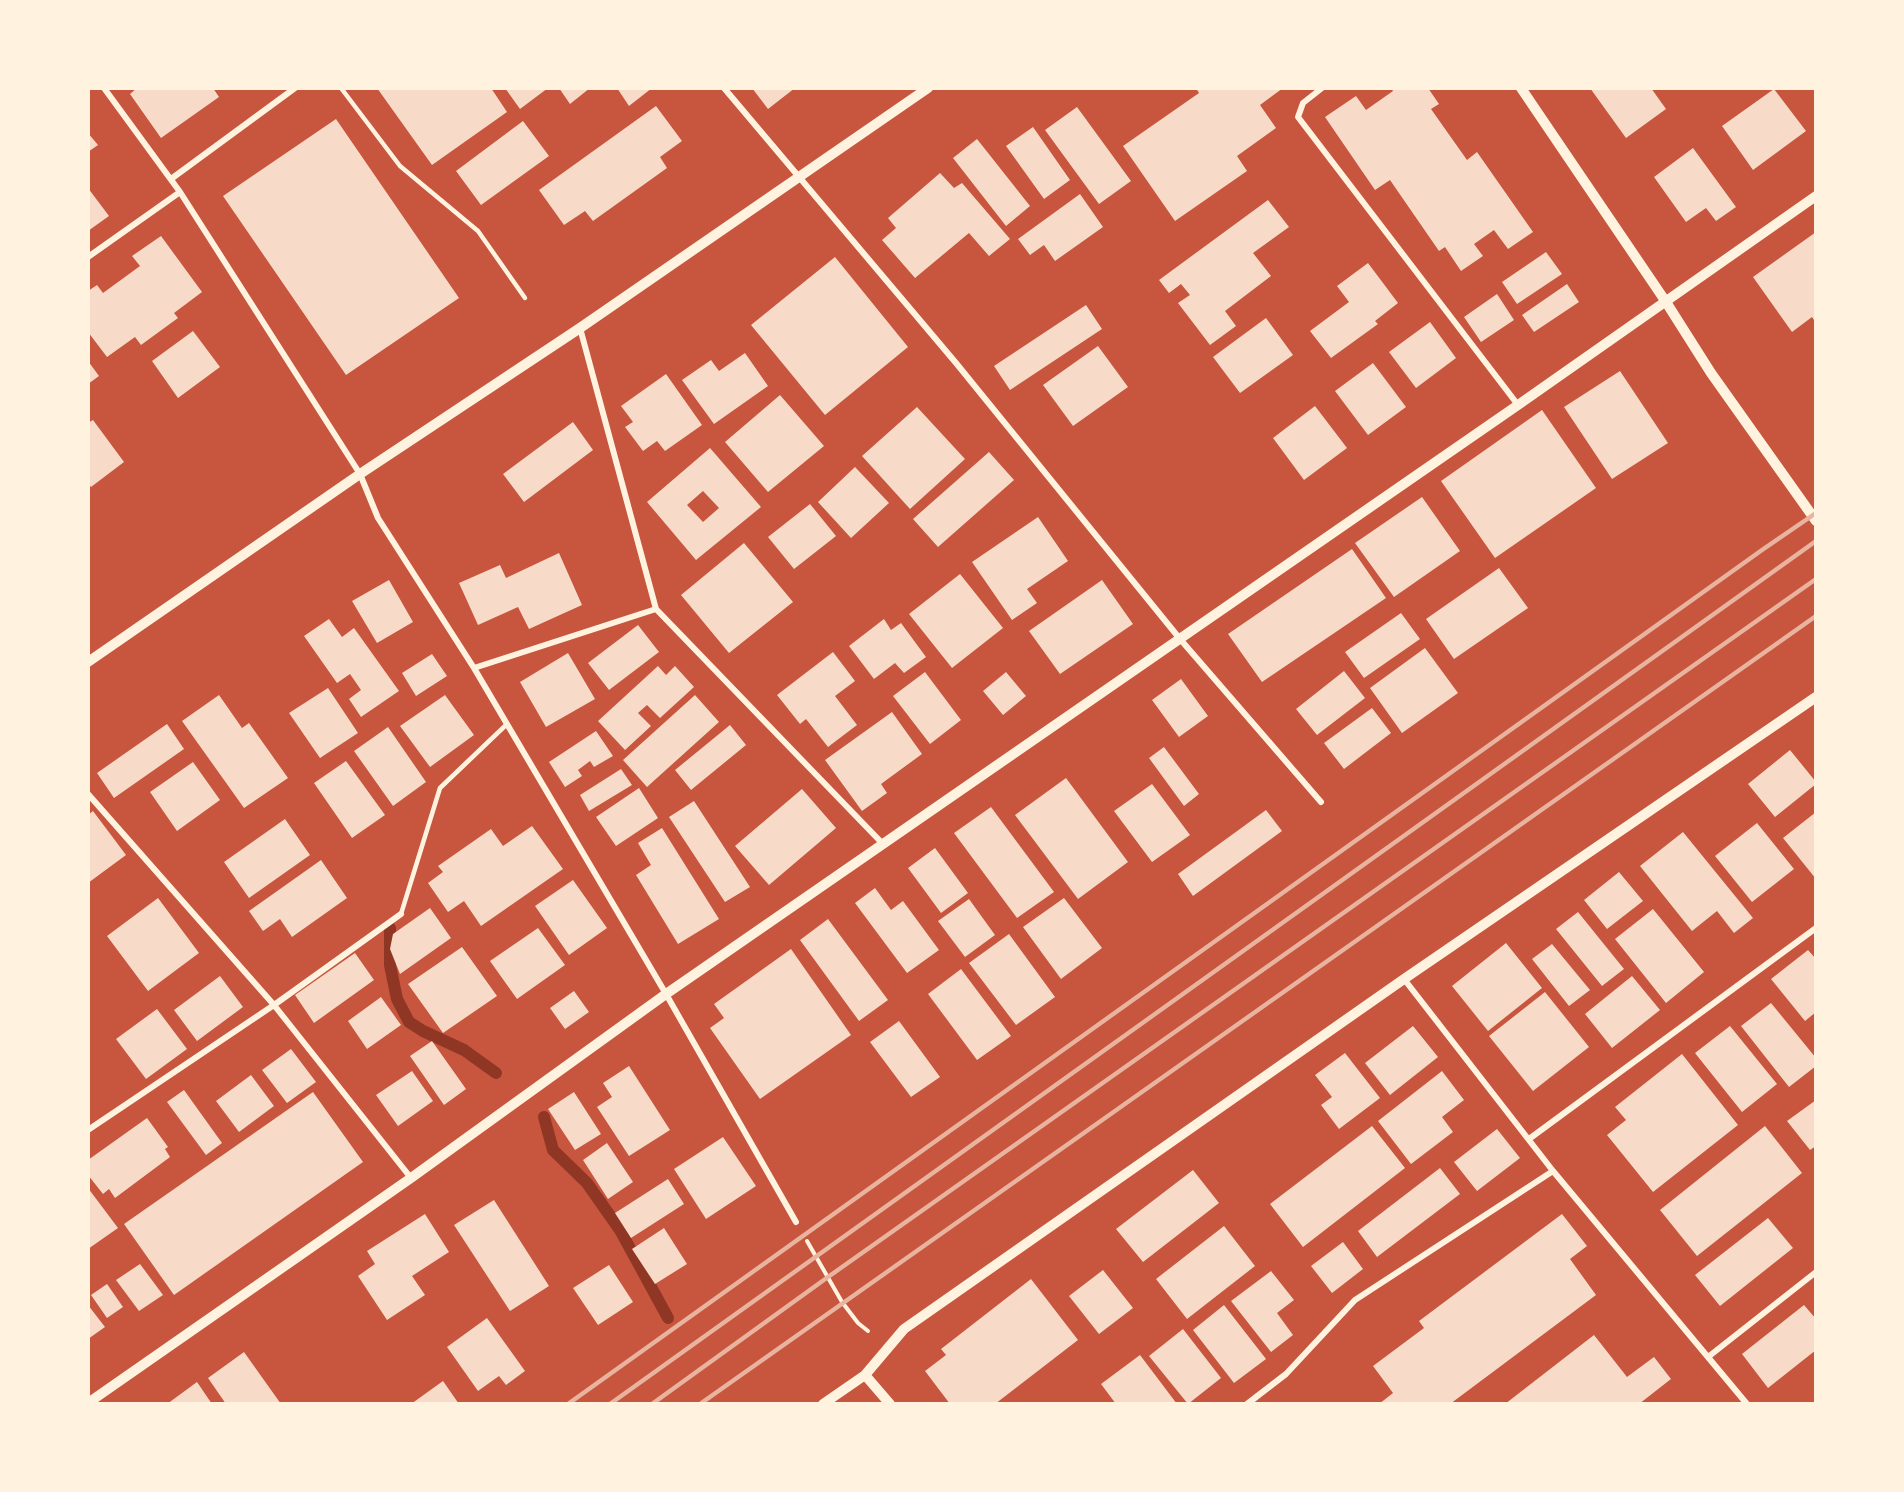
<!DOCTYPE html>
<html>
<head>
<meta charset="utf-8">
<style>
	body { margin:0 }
	#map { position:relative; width:1904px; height:1492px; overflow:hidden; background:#c8553d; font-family:"Roboto Condensed",sans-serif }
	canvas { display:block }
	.frame { position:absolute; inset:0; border:90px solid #fff3e0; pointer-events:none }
</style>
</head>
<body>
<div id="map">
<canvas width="1904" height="1492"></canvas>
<div class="frame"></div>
</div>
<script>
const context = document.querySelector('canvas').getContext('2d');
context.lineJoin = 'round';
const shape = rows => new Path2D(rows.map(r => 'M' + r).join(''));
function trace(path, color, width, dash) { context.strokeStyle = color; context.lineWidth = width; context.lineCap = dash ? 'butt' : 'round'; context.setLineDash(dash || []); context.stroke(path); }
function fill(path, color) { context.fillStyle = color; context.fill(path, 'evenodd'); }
const stream = shape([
	[390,928,390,965,397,999,409,1022,423,1031,464,1050,496,1073],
	[544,1117,553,1150,587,1183,620,1230,668,1318]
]);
const building = shape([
	[137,88,213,88,219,97,161,138,130,94],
	[377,88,491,88,507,112,432,165],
	[505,88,548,88,520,109],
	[559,88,590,88,570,104],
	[617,88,652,88,629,106],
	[752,88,795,88,768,109],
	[1196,88,1283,88,1260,105,1276,128,1237,156,1247,171,1175,221,1123,146,1199,93],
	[1391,88,1428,88,1439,104,1431,109,1467,160,1477,152,1533,232,1508,249,1494,230,1474,244,1483,256,1461,271,1445,247,1439,251,1390,180,1375,190,1325,117,1356,96,1366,110,1393,91],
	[1590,88,1651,88,1666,109,1626,138],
	[1774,89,1806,131,1753,170,1722,126],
	[656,106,682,141,660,157,667,168,593,221,585,211,564,225,539,190],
	[1077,107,1131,181,1099,204,1045,130],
	[336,119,459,298,346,375,223,196],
	[523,121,549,156,481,205,456,171],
	[1033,127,1070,180,1044,199,1006,146],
	[88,133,98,145,88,152],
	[977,139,1030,206,1006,226,953,158],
	[1693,148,1736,207,1716,221,1706,208,1686,222,1654,177],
	[940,173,954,188,962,183,1010,239,989,256,969,233,915,278,882,240,896,228,888,218],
	[88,188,109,216,88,231],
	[1080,194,1103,227,1055,261,1044,245,1030,255,1018,239],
	[1268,200,1289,227,1253,253,1271,276,1225,311,1236,326,1210,345,1178,303,1190,295,1181,284,1169,293,1159,280],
	[1816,232,1816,323,1812,317,1792,332,1753,277],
	[161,236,202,292,174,313,178,318,141,345,135,337,107,357,88,332,88,291,97,285,103,293,140,266,132,256],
	[1546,252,1562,274,1517,304,1502,282],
	[835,257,908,347,825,415,751,325],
	[1368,263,1398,303,1375,321,1378,324,1331,358,1310,331,1349,302,1337,286],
	[1567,284,1579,302,1534,332,1522,315],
	[1497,294,1514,320,1481,342,1464,317],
	[1086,305,1102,329,1010,390,994,366],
	[1266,318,1293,355,1240,393,1213,357],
	[1430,322,1456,358,1416,388,1389,352],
	[193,331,220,367,178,398,152,361],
	[1098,346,1128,387,1073,426,1043,385],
	[745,353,768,386,714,424,682,380,711,360,719,371],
	[88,361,99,376,88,384],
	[1373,363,1406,407,1368,435,1335,391],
	[1620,371,1668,443,1612,479,1564,407],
	[666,374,702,425,665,451,657,441,643,451,625,427,633,422,621,406],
	[780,395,824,446,768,492,725,442],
	[1315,406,1347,448,1304,480,1273,438],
	[917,407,965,459,910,509,862,456],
	[1542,410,1596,488,1495,558,1441,481],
	[93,420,124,462,91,487,88,483,88,423],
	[573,422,593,450,524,502,503,474],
	[710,448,761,507,696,560,647,502],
	[703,491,719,508,703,522,687,505],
	[989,452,1014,480,938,547,913,519],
	[855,467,889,503,851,538,818,502],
	[1422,497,1460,551,1394,597,1355,543],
	[810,504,836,536,794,569,768,537],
	[1038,517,1068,561,1027,589,1037,603,1012,620,972,562],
	[744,543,793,602,729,653,681,595],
	[1352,549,1386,598,1262,682,1228,634],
	[559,553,582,605,529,629,518,607,478,625,459,583,500,565,506,578],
	[1499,568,1528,608,1454,659,1426,619],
	[960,574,1003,628,952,668,909,614],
	[389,580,413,622,377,643,352,601],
	[1102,580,1133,624,1060,674,1029,631],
	[1401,613,1420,639,1364,678,1345,652],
	[329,619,342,637,354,628,399,691,361,717,349,699,361,690,350,674,337,683,304,636],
	[884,619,891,630,901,623,926,657,904,673,895,663,874,679,849,646],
	[638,625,659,652,609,690,588,663],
	[1425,648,1458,693,1402,733,1370,688],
	[833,652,855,681,835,696,857,725,828,747,806,719,800,724,777,695],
	[568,653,595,699,546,727,520,682],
	[432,654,447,676,416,696,402,673],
	[658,666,666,675,675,666,694,687,660,718,647,705,638,713,651,726,625,750,598,721],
	[1344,671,1365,698,1317,735,1296,709],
	[925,672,961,720,930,744,893,696],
	[1006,672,1026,696,1003,715,983,691],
	[1181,679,1208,716,1179,737,1152,700],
	[328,688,358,733,320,758,289,713],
	[219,695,242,728,249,723,288,778,244,808,182,721],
	[445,695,474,735,430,767,400,726],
	[695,695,719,722,647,787,623,760],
	[1372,708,1391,733,1344,769,1324,743],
	[892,712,922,754,881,784,887,793,862,811,825,760],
	[167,724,184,749,114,798,97,773],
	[730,725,746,745,691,790,675,770],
	[388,727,426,782,393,806,354,751],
	[596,731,613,756,594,767,590,761,578,770,582,776,565,787,549,762],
	[1164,747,1199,794,1184,806,1149,758],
	[1790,750,1816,782,1816,784,1775,817,1748,784],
	[346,761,385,815,352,838,314,783],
	[193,762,220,800,177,831,150,792],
	[621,769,632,785,589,811,580,795],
	[1066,778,1128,862,1078,899,1015,815],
	[1152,784,1190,835,1152,862,1114,811],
	[639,788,658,818,616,846,596,817],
	[802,789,836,828,769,885,735,846],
	[694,801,750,887,725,902,669,817],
	[991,807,1054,892,1017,918,954,833],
	[1266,810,1282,831,1193,896,1178,874],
	[93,811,126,855,88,883,88,815],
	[1816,812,1816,879,1783,838],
	[285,819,310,855,249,898,224,862],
	[1757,823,1794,869,1752,902,1715,856],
	[532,826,563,869,481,926,464,901,448,912,428,883,443,872,438,866,491,829,503,846],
	[662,828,719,919,678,944,636,875,651,865,638,843],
	[1683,832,1753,918,1734,933,1717,911,1692,931,1640,866],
	[935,848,968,893,941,913,908,868],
	[321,860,347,898,292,937,280,919,263,931,249,911],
	[1619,872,1643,901,1607,929,1584,900],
	[573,880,607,928,569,955,535,906],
	[875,888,891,910,903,901,939,950,907,973,855,903],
	[158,898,199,953,148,991,107,936],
	[1064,898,1102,948,1061,979,1023,927],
	[969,899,995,935,965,957,938,921],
	[430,908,451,938,400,974,390,949,393,934],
	[1653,909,1704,972,1666,1003,1615,939],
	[1578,912,1624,969,1602,986,1556,929],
	[828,919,888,1000,859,1021,800,940],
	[538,928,565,965,517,999,490,961],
	[1009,934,1055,997,1016,1025,969,963],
	[1506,943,1542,988,1488,1031,1452,986],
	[1552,944,1590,990,1569,1006,1532,959],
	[462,947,497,996,443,1033,408,984],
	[791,949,851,1035,760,1099,710,1028,724,1018,714,1004],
	[1808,950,1816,959,1816,1012,1805,1021,1771,979],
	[355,953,374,980,314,1023,295,995],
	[961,969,1011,1036,977,1060,928,994],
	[220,976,243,1007,197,1041,174,1010],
	[1632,976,1660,1010,1612,1048,1585,1014],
	[574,991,589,1012,565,1029,550,1008],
	[1545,992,1589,1047,1533,1091,1489,1036],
	[381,997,401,1025,367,1049,348,1021],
	[1771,1003,1816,1058,1816,1066,1789,1087,1741,1026],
	[157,1009,187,1049,146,1079,116,1039],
	[899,1021,940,1077,911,1097,870,1042],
	[1413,1026,1438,1057,1390,1095,1365,1063],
	[1730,1026,1777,1084,1742,1112,1695,1053],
	[432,1041,466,1089,444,1105,410,1056],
	[291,1049,316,1082,287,1103,262,1070],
	[1345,1053,1380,1098,1339,1129,1321,1105,1332,1097,1315,1075],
	[1682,1054,1738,1125,1653,1192,1607,1135,1626,1120,1615,1107],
	[629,1066,670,1130,629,1156,597,1107,612,1097,603,1083],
	[412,1071,433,1101,398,1126,376,1095],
	[1442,1071,1464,1100,1442,1117,1453,1132,1411,1164,1378,1121],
	[251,1075,274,1106,239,1132,216,1101],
	[184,1090,222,1143,206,1155,167,1102],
	[313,1092,363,1162,174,1295,124,1224],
	[574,1092,601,1134,575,1150,548,1109],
	[1816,1100,1816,1146,1810,1150,1787,1121],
	[147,1118,168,1147,165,1149,170,1157,115,1198,109,1189,103,1194,88,1175,88,1160],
	[1372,1126,1405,1168,1303,1247,1270,1204],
	[1765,1126,1802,1173,1697,1256,1660,1210],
	[1497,1129,1520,1158,1477,1191,1454,1162],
	[723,1137,756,1186,706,1219,674,1169],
	[607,1143,633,1182,608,1199,583,1160],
	[1440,1168,1460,1194,1377,1257,1358,1231],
	[1193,1170,1219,1203,1143,1262,1116,1229],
	[668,1179,684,1204,631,1238,615,1213],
	[88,1188,118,1228,88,1249],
	[494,1200,549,1286,510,1311,454,1225],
	[425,1214,449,1252,412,1276,425,1295,387,1320,358,1276,375,1264,367,1251],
	[1562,1214,1587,1246,1570,1259,1596,1295,1450,1404,1379,1404,1393,1393,1373,1366,1424,1328,1419,1321],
	[1768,1218,1793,1248,1720,1306,1695,1275],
	[1224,1226,1255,1266,1187,1319,1156,1279],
	[664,1228,687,1264,655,1284,632,1249],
	[1343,1242,1363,1269,1332,1293,1311,1266],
	[140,1264,163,1295,139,1311,116,1280],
	[609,1265,633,1302,598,1325,573,1288],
	[1103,1270,1133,1308,1099,1334,1069,1296],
	[1271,1271,1294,1300,1277,1313,1293,1335,1271,1352,1231,1301],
	[1031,1279,1078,1340,995,1404,950,1404,925,1371,946,1355,941,1349],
	[107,1284,123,1307,107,1318,91,1295],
	[88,1305,105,1327,88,1339],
	[1224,1305,1266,1359,1234,1383,1193,1330],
	[1804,1305,1816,1319,1816,1350,1768,1388,1742,1354],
	[487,1318,525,1371,506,1385,499,1376,478,1391,447,1347],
	[1183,1329,1221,1378,1188,1404,1149,1356],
	[1594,1335,1627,1377,1654,1357,1671,1379,1639,1404,1505,1404],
	[244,1352,281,1404,226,1404,208,1378],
	[1140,1355,1177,1404,1116,1404,1101,1384],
	[443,1381,459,1404,411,1404],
	[197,1382,212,1404,167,1404]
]);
const path = shape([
	[807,1241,842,1302,858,1323,868,1331]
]);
const service = shape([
	[341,88,400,166,478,231,525,298],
	[401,914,440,788,507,724]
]);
const minor = shape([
	[104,88,180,192,360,474,378,518,474,668,666,994,796,1222],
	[724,88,956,363,1180,639,1321,802],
	[1322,88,1303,103,1298,117,1518,405],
	[171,179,295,88],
	[88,257,180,192],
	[580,328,656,609,882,843],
	[474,668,656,609],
	[88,794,274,1005,411,1178],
	[1404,979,1553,1171,1747,1404],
	[88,1130,274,1005,401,914],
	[1529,1139,1816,928],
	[1708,1357,1816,1272],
	[1247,1404,1286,1374,1355,1300,1553,1171]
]);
const tertiary = shape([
	[1521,88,1666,302,1711,373,1816,521],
	[88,662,360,474,580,328,928,88],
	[865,1375,890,1404],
	[88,1403,411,1178,666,994,1518,405,1816,196],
	[823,1404,865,1375,904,1329,1404,979,1816,697]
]);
const rail = shape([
	[568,1404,1762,550,1816,513],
	[610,1404,1816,541],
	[652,1404,828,1277,1816,579],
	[700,1404,1816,616]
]);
trace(stream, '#8f3625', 12);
fill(building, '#f7dbc8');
trace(path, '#fff3e0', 4);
trace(service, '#fff3e0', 4.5);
trace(minor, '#fff3e0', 6);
trace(tertiary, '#fff3e0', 10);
trace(rail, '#e9b49f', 4.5);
</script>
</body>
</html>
